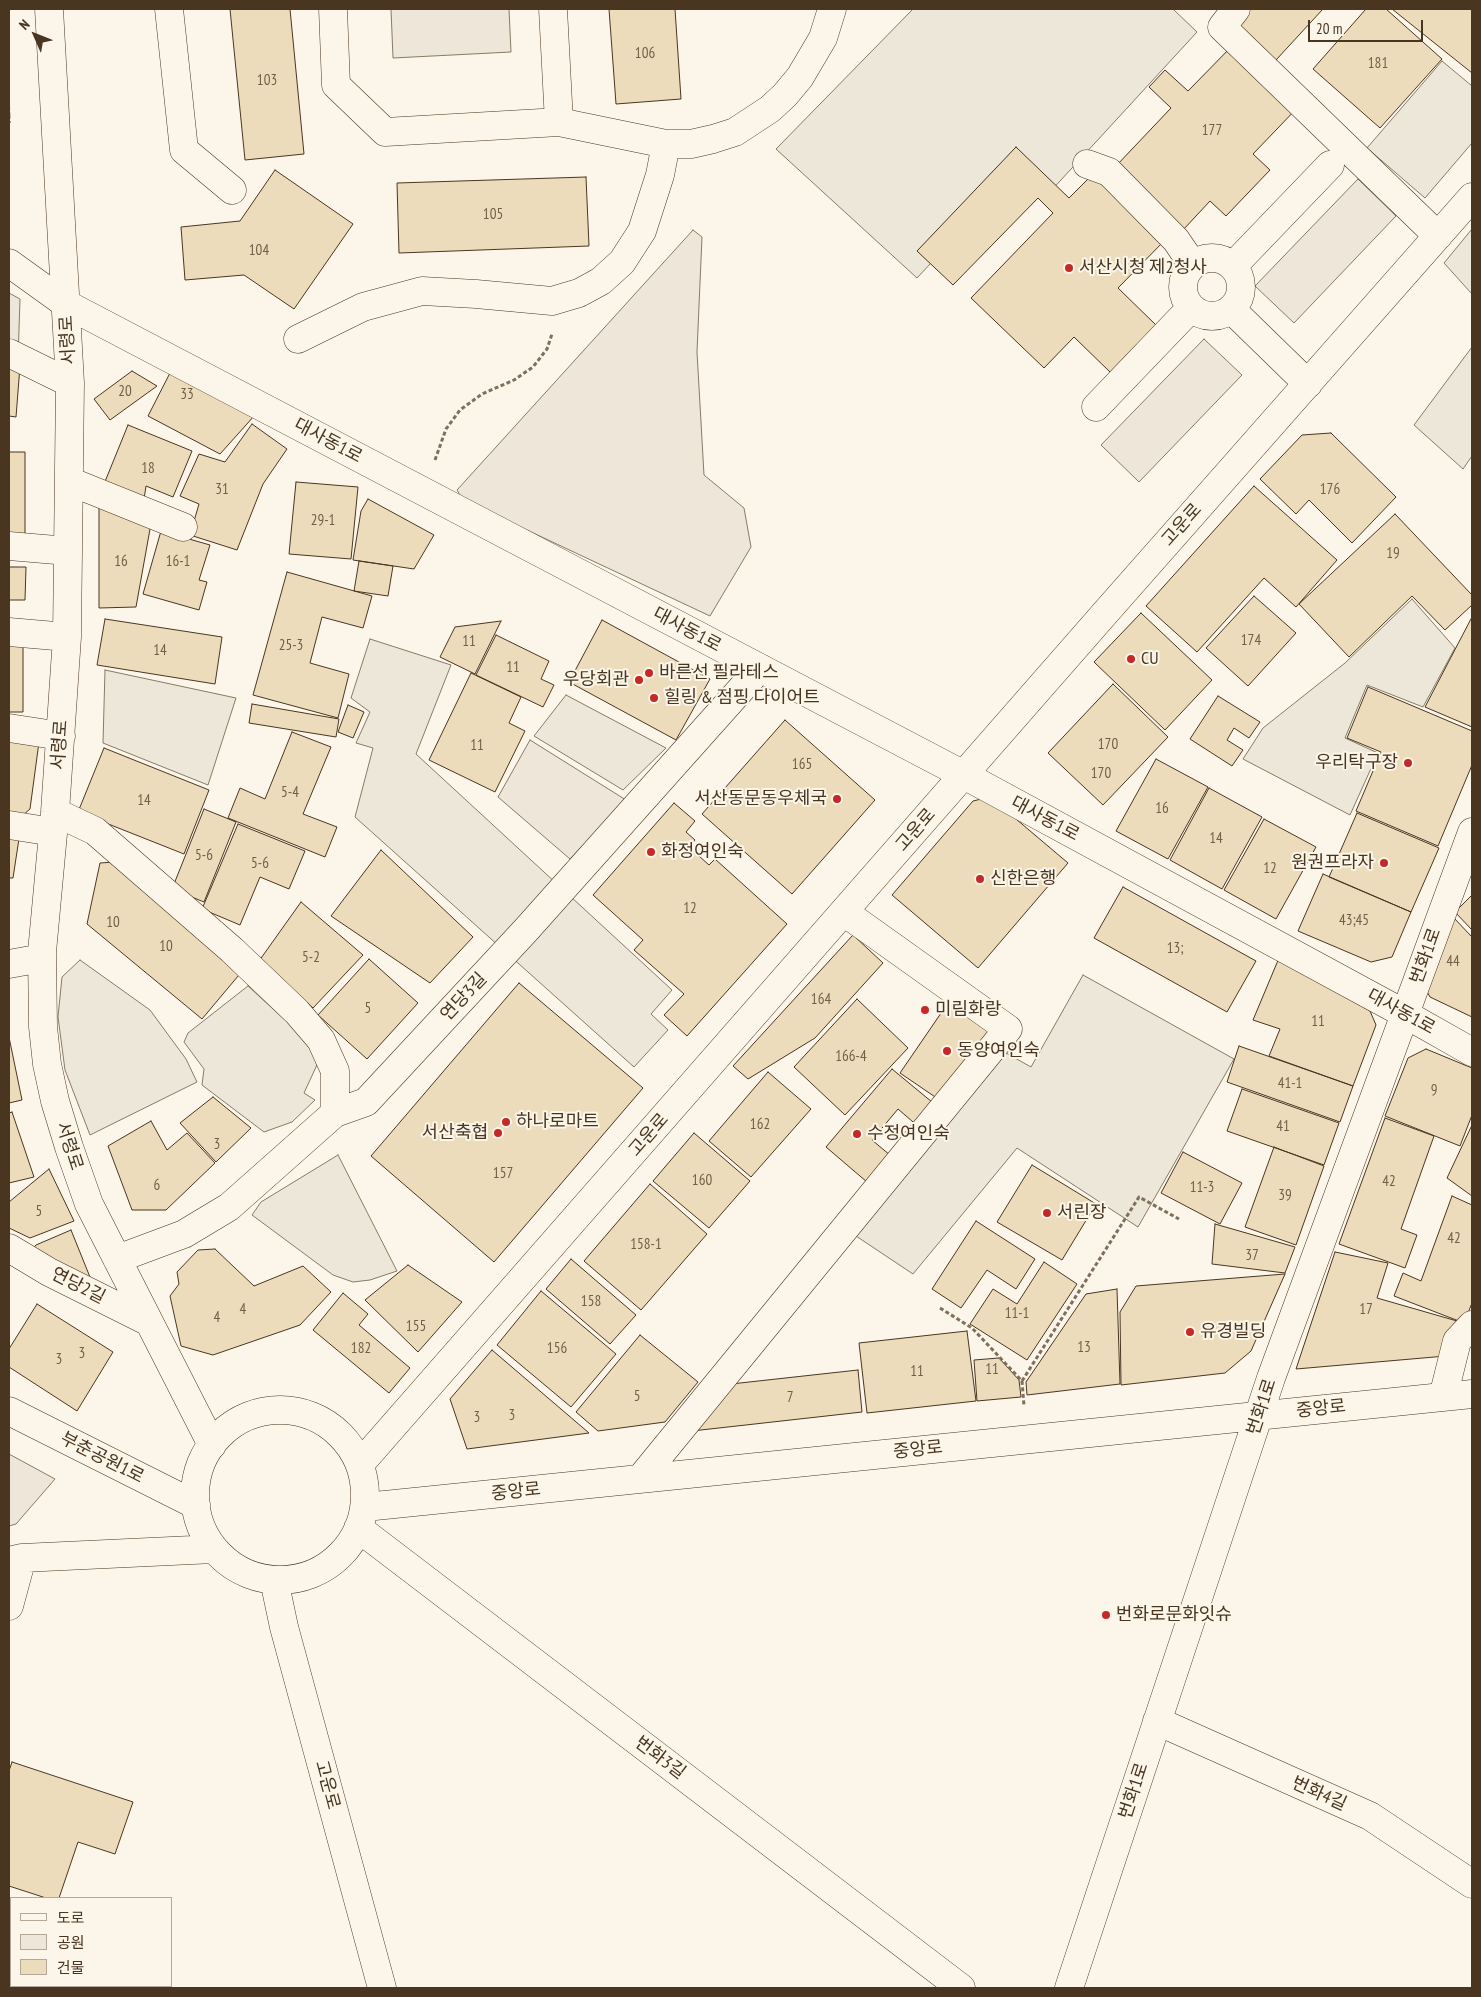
<!DOCTYPE html>
<html>
<head>
<meta charset="utf-8">
<style>
	body { margin:0 }
	#map { position:relative; width:1481px; height:1997px; overflow:hidden; background:#fbf6e9; font-family:"PT Sans Narrow","Noto Sans KR",sans-serif }
	canvas { display:block }
	.frame { position:absolute; inset:0; border:10px solid #4a3520; pointer-events:none }
	.legend { position:absolute; left:10px; top:1897px; width:162px; height:90px; box-sizing:border-box; background:#fbf6e9; border:1px solid #b4a999; margin:0; padding:6px 9px; list-style:none; font-size:15px; color:#4a3520 }
	.legend li { display:flex; align-items:center; gap:10px; height:25px }
	.legend b { width:25px; border:1px solid #b4a999 }
	.north { position:absolute; left:10px; top:10px; width:50px; height:50px; -webkit-text-stroke:4px #fbf6e9; paint-order:stroke; rotate:314deg; font-size:14px; font-weight:700; line-height:20px; text-align:center; color:#4a3520 }
	.north::after { content:''; display:block; margin:auto; width:18px; height:22px; background:#4a3520; clip-path:polygon(50% 0,100% 100%,50% 72%,0 100%) }
	.scale { position:absolute; left:1308px; top:20px; width:115px; height:22px; box-sizing:border-box; border:2px solid #4a3520; border-top:0; padding-left:6px; font-size:15px; line-height:18px; white-space:nowrap; color:#4a3520; -webkit-text-stroke:4px #fbf6e9; paint-order:stroke }
</style>
</head>
<body>
<div id="map">
<canvas width="1481" height="1997"></canvas>
<div class="frame"></div>
<ul class="legend">
<li><b style="height:6px;background:#fbf6e9"></b>도로</li>
<li><b style="height:14px;background:#ede6d9"></b>공원</li>
<li><b style="height:14px;background:#ecdcbc"></b>건물</li>
</ul>
<div class="north">N</div>
<div class="scale">20 m</div>
</div>
<script>
const context = document.querySelector('canvas').getContext('2d');
context.lineJoin = 'round';
function fill(path, color) { context.fillStyle = color; context.fill(path, 'evenodd'); }
const shape = rows => new Path2D(rows.map(r => 'M' + r).join(''));
function trace(path, color, width, dash) { context.strokeStyle = color; context.lineWidth = width; context.lineCap = dash ? 'butt' : 'round'; context.setLineDash(dash || []); context.stroke(path); }
function label(font, color, halo, rows, align = 'center') {
  context.font = font + ' "PT Sans Narrow","Noto Sans KR",sans-serif'; context.lineWidth = 4; context.setLineDash([]); context.textBaseline = 'middle'; context.strokeStyle = halo; context.fillStyle = color; for (const [text, x, y, turn = 0] of rows) {
    context.save(); context.translate(x, y); context.rotate((+turn || 0) * Math.PI / 180); context.textAlign = isNaN(turn) ? turn : align; if (halo) context.strokeText(text, 0, 0); context.fillText(text, 0, 0); context.restore();
  }
}
const green = shape([
	[391,9,509,9,511,52,393,58,391,9],
	[1358,179,1396,216,1294,323,1255,286,1358,179],
	[693,230,702,237,697,352,704,475,744,508,751,547,710,616,463,500,457,490,693,230],
	[1204,339,1242,375,1139,482,1101,445,1204,339],
	[530,740,626,800,570,859,498,797,530,740],
	[9,1454,55,1479,16,1524,9,1526,9,1454]
]);
const parking = shape([
	[913,9,1173,9,1197,32,1049,193,1019,169,917,278,776,149,913,9],
	[1442,61,1472,86,1472,143,1425,198,1367,148,1442,61],
	[1472,229,1472,294,1444,263,1472,229],
	[9,293,20,299,18,360,9,357,9,293],
	[1472,347,1472,456,1463,469,1414,425,1472,347],
	[1412,599,1455,648,1423,707,1367,685,1345,738,1378,753,1350,815,1243,759,1263,728,1345,663,1412,599],
	[370,639,451,665,416,754,672,990,651,1014,668,1030,634,1067,355,817,373,748,356,743,370,712,351,698,370,639],
	[105,670,236,698,208,785,103,743,105,670],
	[566,695,666,748,623,790,534,736,566,695],
	[80,960,150,1010,186,1059,197,1082,90,1135,65,1070,58,1017,62,977,80,960],
	[1083,975,1234,1059,1138,1227,1017,1148,913,1274,850,1232,999,1049,1031,1067,1083,975],
	[248,986,322,1054,304,1093,315,1100,292,1122,264,1132,202,1085,204,1069,184,1042,188,1033,248,986],
	[338,1155,397,1271,370,1280,353,1282,333,1275,252,1215,261,1202,338,1155]
]);
const building = shape([
	[230,9,290,9,304,154,245,160,230,9],
	[609,9,675,9,681,99,616,104,609,9],
	[1248,9,1323,9,1276,60,1235,23,1248,9],
	[1366,9,1386,9,1442,59,1380,128,1313,69,1366,9],
	[1392,9,1472,9,1472,73,1392,9],
	[1235,43,1300,105,1253,154,1270,170,1226,216,1210,201,1183,230,1116,166,1171,108,1149,87,1165,70,1188,91,1235,43],
	[1016,147,1069,198,1098,169,1168,237,1118,288,1156,325,1110,372,1074,337,1044,368,971,298,1053,213,1038,198,953,285,917,251,1016,147],
	[275,170,353,224,294,309,244,275,185,280,181,227,240,221,275,170],
	[586,177,589,246,399,253,397,183,586,177],
	[9,365,20,366,16,417,9,416,9,365],
	[132,371,157,386,110,420,94,399,132,371],
	[171,371,255,415,220,454,148,416,171,371],
	[252,424,287,449,263,484,237,550,190,535,199,504,180,496,199,454,225,462,252,424],
	[128,425,192,451,173,497,146,486,143,506,102,489,128,425],
	[1331,433,1396,497,1352,543,1309,500,1296,514,1260,479,1302,435,1331,433],
	[9,452,25,452,25,535,9,535,9,452],
	[296,482,358,487,351,559,289,554,296,482],
	[1254,486,1337,560,1296,607,1264,578,1197,652,1146,606,1254,486],
	[368,499,434,535,414,569,353,560,361,511,368,499],
	[99,507,152,518,136,607,99,608,99,507],
	[1395,514,1472,595,1472,605,1445,630,1412,596,1349,657,1299,604,1395,514],
	[161,531,210,545,199,580,207,582,199,610,143,594,161,531],
	[359,561,393,566,388,596,354,591,359,561],
	[9,567,26,567,25,600,9,600,9,567],
	[287,572,372,596,363,628,322,617,310,663,349,674,338,718,253,695,287,572],
	[1254,596,1296,633,1248,686,1206,648,1254,596],
	[1141,613,1212,680,1165,730,1094,662,1141,613],
	[1472,617,1472,727,1425,707,1472,617],
	[105,619,222,637,215,684,97,665,105,619],
	[602,620,710,679,676,740,569,682,602,620],
	[501,621,475,674,440,657,455,627,501,621],
	[496,635,549,661,541,679,554,685,543,707,476,675,496,635],
	[9,642,23,642,23,712,9,712,9,642],
	[471,673,521,697,509,723,525,731,495,792,429,760,471,673],
	[1113,684,1168,737,1103,805,1048,753,1113,684],
	[1368,687,1472,731,1472,765,1438,846,1356,811,1381,752,1347,738,1368,687],
	[1218,696,1260,722,1249,738,1234,728,1227,740,1243,750,1232,766,1190,739,1218,696],
	[252,704,339,719,336,737,249,723,252,704],
	[348,705,364,712,353,738,338,732,348,705],
	[785,720,875,800,792,894,702,814,785,720],
	[292,732,331,747,303,814,337,827,325,857,228,818,240,788,265,799,292,732],
	[9,738,39,742,30,809,16,821,9,820,9,738],
	[104,748,209,790,184,854,78,812,104,748],
	[1156,759,1208,787,1168,859,1116,831,1156,759],
	[1209,788,1262,817,1222,889,1170,860,1209,788],
	[990,797,1068,863,978,968,892,895,973,801,990,797],
	[674,803,695,821,686,832,695,840,689,847,709,865,715,859,787,924,687,1036,664,1015,684,994,634,950,643,940,593,895,674,803],
	[204,809,236,822,204,902,172,889,204,809],
	[1357,813,1439,848,1411,912,1329,877,1357,813],
	[1264,819,1316,847,1276,919,1224,890,1264,819],
	[238,824,305,851,289,889,260,877,240,925,202,909,238,824],
	[9,829,20,832,13,878,9,878,9,829],
	[381,850,473,937,430,983,331,916,381,850],
	[114,862,244,969,202,1019,87,924,100,863,114,862],
	[1323,874,1411,912,1392,957,1371,962,1298,931,1323,874],
	[1123,887,1256,961,1227,1012,1094,938,1123,887],
	[1472,895,1472,930,1455,912,1472,895],
	[301,902,363,955,313,1008,259,961,301,902],
	[1453,917,1472,937,1472,1017,1430,997,1424,986,1453,917],
	[853,935,883,963,815,1038,748,1079,733,1066,853,935],
	[1279,958,1370,1011,1376,1025,1353,1086,1269,1056,1280,1029,1253,1020,1279,958],
	[369,959,418,1003,367,1059,318,1015,369,959],
	[519,983,643,1088,494,1262,371,1156,519,983],
	[857,999,908,1048,845,1115,794,1067,857,999],
	[950,1000,994,1030,944,1103,900,1073,950,1000],
	[9,1037,22,1100,9,1103,9,1037],
	[1239,1046,1353,1086,1340,1122,1227,1082,1239,1046],
	[1426,1049,1472,1068,1472,1115,1460,1146,1385,1116,1408,1058,1426,1049],
	[892,1069,938,1107,920,1128,898,1109,872,1140,897,1161,874,1188,826,1147,892,1069],
	[768,1072,811,1109,751,1177,709,1141,768,1072],
	[1242,1089,1339,1123,1324,1165,1227,1131,1242,1089],
	[213,1097,251,1128,216,1162,180,1123,213,1097],
	[12,1112,34,1177,9,1183,9,1113,12,1112],
	[1385,1118,1434,1136,1401,1229,1417,1235,1405,1268,1339,1244,1385,1118],
	[151,1121,167,1150,187,1133,215,1163,166,1210,132,1210,108,1146,151,1121],
	[1472,1125,1472,1196,1447,1178,1472,1125],
	[694,1133,750,1181,709,1228,653,1181,694,1133],
	[1274,1147,1324,1166,1296,1245,1245,1227,1274,1147],
	[1183,1152,1242,1183,1220,1224,1161,1193,1183,1152],
	[1032,1165,1096,1204,1062,1260,997,1222,1032,1165],
	[49,1169,74,1221,30,1238,9,1228,9,1202,49,1169],
	[650,1184,707,1234,641,1310,584,1261,650,1184],
	[1452,1196,1472,1205,1472,1303,1464,1323,1394,1296,1403,1273,1421,1281,1452,1196],
	[976,1221,1035,1259,1016,1289,987,1270,961,1308,932,1289,976,1221],
	[1215,1224,1295,1247,1285,1273,1212,1264,1215,1224],
	[71,1230,94,1287,29,1253,36,1245,71,1230],
	[215,1249,254,1286,303,1266,331,1292,300,1325,213,1355,181,1346,170,1296,179,1284,177,1272,198,1250,215,1249],
	[1335,1252,1388,1263,1377,1298,1457,1321,1446,1356,1296,1369,1335,1252],
	[571,1259,636,1315,610,1344,546,1289,571,1259],
	[1044,1262,1077,1284,1027,1360,970,1324,993,1289,1017,1304,1044,1262],
	[408,1265,462,1302,418,1352,365,1300,408,1265],
	[1285,1274,1251,1351,1225,1373,1121,1385,1120,1312,1136,1286,1285,1274],
	[1117,1289,1120,1384,1027,1395,1026,1382,1086,1294,1117,1289],
	[541,1291,616,1354,571,1407,497,1345,541,1291],
	[343,1293,368,1314,359,1325,410,1368,389,1393,313,1330,343,1293],
	[37,1304,113,1352,77,1411,9,1367,9,1349,37,1304],
	[967,1331,976,1401,867,1413,859,1343,967,1331],
	[640,1335,698,1382,665,1422,598,1431,576,1412,640,1335],
	[492,1350,589,1433,467,1449,450,1399,492,1350],
	[999,1358,1019,1380,1021,1397,977,1401,974,1360,999,1358],
	[858,1370,862,1412,692,1431,731,1384,858,1370],
	[12,1762,133,1802,115,1854,78,1842,59,1898,46,1898,9,1886,9,1771,12,1762]
]);
const path = shape([
	[435,460,446,429,460,410,482,394,514,380,533,367,547,349,552,334],
	[940,1308,972,1328,1022,1381,1024,1406],
	[1022,1381,1139,1197,1179,1219]
]);
const minor = shape([
	[49,9,70,383,67,637,55,812,42,952,43,1027,47,1064,55,1101,69,1147,89,1204,212,1445],
	[169,9,184,150,232,190],
	[333,9,336,85,385,132,559,122,553,9],
	[1236,9,1222,27,1438,236],
	[559,122,666,144,691,144,713,139,735,132,770,109,785,95,800,77,823,38,832,9],
	[1087,164,1109,172,1176,240,1193,265],
	'1183 287a29 29 0 1 1 58 0a29 29 0 1 1-58 0Z',
	[9,263,66,304,964,775,1405,1014,1472,1052],
	[1233,266,1330,165],
	[1231,309,1308,384],
	[298,339,363,307,422,291,476,294,552,301,579,293,592,286,601,281,622,262,642,231,660,175,666,144],
	[9,353,70,383],
	[1096,407,1191,308],
	[69,481,183,527],
	[9,546,68,551],
	[9,632,67,637],
	[9,728,61,736],
	[55,812,95,831,232,950,297,1012,321,1040,335,1071,335,1113],
	[9,825,53,832],
	[9,964,42,958],
	[9,1248,49,1272,149,1322],
	[117,1259,184,1234,229,1207,335,1113,366,1102,526,930,760,668],
	[1443,1397,1457,1341,1472,1325],
	'195 1495a85 85 0 1 1 170 0a85 85 0 1 1-170 0Z',
	[9,1411,196,1505],
	[360,1464,1106,612,1472,197],
	[640,1479,1008,1029,844,912],
	[365,1507,1472,1394],
	[358,1528,961,1988],
	[9,1561,22,1558,214,1549],
	[274,1580,284,1627,382,1988],
	[9,1606,22,1558],
	[1157,1721,1370,1816,1472,1884],
	[9,1955,11,1955],
	[108,1986,116,1988],
	[1069,1988,1271,1378,1472,832]
]);
const fence = shape([
	[9,87,10,123,9,124]
]);
const markers = [
	[1069,268,5,"#c62828"],
	[1131,659,5,"#c62828"],
	[649,673,5,"#c62828"],
	[639,680,5,"#c62828"],
	[654,698,5,"#c62828"],
	[1408,763,5,"#c62828"],
	[837,799,5,"#c62828"],
	[651,852,5,"#c62828"],
	[1384,863,5,"#c62828"],
	[980,879,5,"#c62828"],
	[925,1010,5,"#c62828"],
	[947,1051,5,"#c62828"],
	[506,1122,5,"#c62828"],
	[498,1133,5,"#c62828"],
	[857,1134,5,"#c62828"],
	[1047,1213,5,"#c62828"],
	[1190,1332,5,"#c62828"],
	[1106,1615,5,"#c62828"]
];
const numberNames = [
	["106",645,54],
	["181",1378,64],
	["103",267,81],
	["177",1212,131],
	["105",493,215],
	["104",259,251],
	["20",125,392],
	["33",187,395],
	["18",148,469],
	["31",222,490],
	["176",1330,490],
	["29-1",323,521],
	["19",1393,554],
	["16",121,562],
	["16-1",178,562],
	["174",1251,641],
	["11",469,642],
	["25-3",291,646],
	["14",160,651],
	["11",513,668],
	["170",1108,745],
	["11",477,746],
	["165",802,765],
	["170",1101,774],
	["5-4",290,793],
	["14",144,801],
	["16",1162,809],
	["14",1216,839],
	["5-6",204,856],
	["5-6",260,864],
	["12",1270,869],
	["12",690,909],
	["43;45",1354,921],
	["10",113,923],
	["10",166,947],
	["13;",1175,949],
	["5-2",311,958],
	["44",1453,962],
	["164",821,1000],
	["5",368,1009],
	["11",1318,1022],
	["166-4",851,1057],
	["41-1",1290,1084],
	["9",1434,1091],
	["162",760,1125],
	["41",1283,1127],
	["3",217,1145],
	["157",503,1174],
	["160",702,1181],
	["42",1389,1182],
	["6",157,1186],
	["11-3",1202,1188],
	["39",1285,1196],
	["5",39,1212],
	["42",1454,1239],
	["158-1",646,1245],
	["37",1252,1256],
	["158",591,1302],
	["4",243,1310],
	["17",1366,1310],
	["11-1",1017,1314],
	["4",217,1318],
	["155",416,1327],
	["13",1084,1348],
	["182",361,1349],
	["156",557,1349],
	["3",82,1354],
	["3",59,1360],
	["11",992,1370],
	["11",917,1372],
	["5",637,1397],
	["7",790,1398],
	["3",512,1416],
	["3",477,1418]
];
const poiNames = [
	["서산시청 제2청사",1079,268],
	["CU",1141,659],
	["바른선 필라테스",659,673],
	["우당회관",629,680,"right"],
	["힐링 & 점핑 다이어트",664,698],
	["우리탁구장",1398,763,"right"],
	["서산동문동우체국",827,799,"right"],
	["화정여인숙",661,852],
	["원권프라자",1374,863,"right"],
	["신한은행",990,879],
	["미림화랑",935,1010],
	["동양여인숙",957,1051],
	["하나로마트",516,1122],
	["서산축협",488,1133,"right"],
	["수정여인숙",867,1134],
	["서린장",1057,1213],
	["유경빌딩",1200,1332],
	["번화로문화잇슈",1116,1615]
];
const streetNames = [
	["서령로",68,340,-93],
	["대사동1로",328,441,28],
	["고운로",1182,525,-48],
	["대사동1로",687,630,28],
	["서령로",60,745,-86],
	["대사동1로",1045,819,28],
	["고운로",916,830,-49],
	["번화1로",1426,956,-70],
	["연당3길",464,997,-47],
	["대사동1로",1401,1012,29],
	["고운로",649,1135,-49],
	["서령로",69,1146,72],
	["연당2길",78,1286,27],
	["번화1로",1262,1407,-72],
	["중앙로",1321,1409,-6],
	["중앙로",918,1450,-6],
	["부춘공원1로",102,1458,27],
	["중앙로",516,1492,-6],
	["번화3길",660,1758,37],
	["고운로",327,1785,75],
	["번화1로",1134,1791,-72],
	["번화4길",1319,1794,24]
];
fill(green, '#ede6d9');
trace(green, '#887966', 1);
fill(parking, '#ede7d9');
trace(parking, '#887966', 1);
fill(building, '#ecdcbc');
trace(building, '#4a3520', 1);
trace(minor, '#4a3520', 29);
trace(path, '#7f6f5c', 3, [4, 2.5]);
trace(minor, '#fbf6e9', 28);
trace(fence, '#4a3520', 1, [6, 2.5]);
for (const [x, y, r, color] of markers) { const dot = new Path2D(); dot.arc(x, y, r, 0, 2 * Math.PI); context.fillStyle = color; context.fill(dot); trace(dot, '#fbf6e9', 2); }
label('15px', '#725f47', null, numberNames);
label('18px', '#4a3520', '#fbf6e9', poiNames, 'left');
label('18px', '#4a3520', '#fbf6e9', streetNames);
</script>
</body>
</html>
